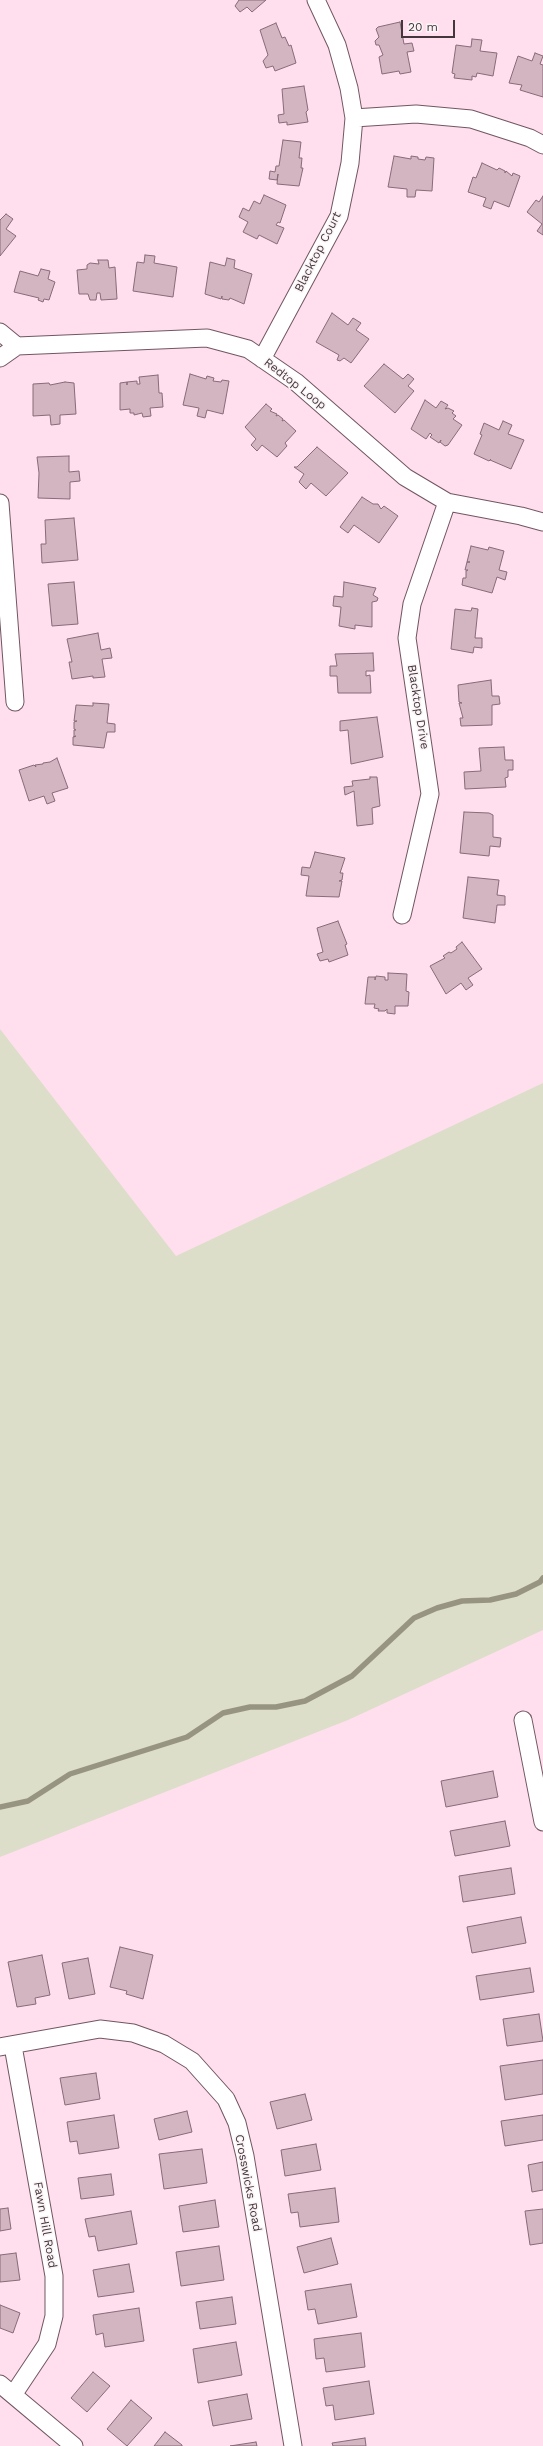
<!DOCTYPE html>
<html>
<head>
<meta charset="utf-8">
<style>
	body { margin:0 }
	#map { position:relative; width:543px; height:2446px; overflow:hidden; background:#ffdfed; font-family:"Work Sans",sans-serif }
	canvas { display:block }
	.scale { position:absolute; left:401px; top:20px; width:54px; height:18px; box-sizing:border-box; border:2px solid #43373c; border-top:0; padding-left:5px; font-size:12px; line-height:14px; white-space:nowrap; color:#43373c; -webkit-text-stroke:3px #fbf4f7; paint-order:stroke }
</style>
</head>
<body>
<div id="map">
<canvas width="543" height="2446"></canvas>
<div class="scale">20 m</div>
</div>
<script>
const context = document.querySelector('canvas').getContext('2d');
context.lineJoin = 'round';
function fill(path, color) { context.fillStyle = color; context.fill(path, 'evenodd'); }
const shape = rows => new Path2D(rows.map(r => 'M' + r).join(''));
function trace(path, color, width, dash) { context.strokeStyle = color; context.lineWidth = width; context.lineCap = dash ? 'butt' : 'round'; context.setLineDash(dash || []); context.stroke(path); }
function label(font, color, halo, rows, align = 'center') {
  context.font = font + ' "Work Sans",sans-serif'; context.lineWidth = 3; context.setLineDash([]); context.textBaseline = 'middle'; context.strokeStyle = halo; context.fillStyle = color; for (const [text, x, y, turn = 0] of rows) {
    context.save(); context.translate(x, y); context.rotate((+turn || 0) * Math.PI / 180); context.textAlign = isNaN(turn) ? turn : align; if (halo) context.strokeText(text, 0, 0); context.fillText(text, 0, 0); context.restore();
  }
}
const green = shape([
	[0,1029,176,1256,543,1083,543,1630,348,1720,0,1857]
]);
const stream = shape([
	[0,1807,28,1801,70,1774,187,1737,223,1713,250,1707,276,1707,305,1701,352,1676,414,1618,437,1608,462,1601,490,1600,516,1594,540,1582,543,1578]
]);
const building = shape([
	[239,0,266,0,252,12,247,7,240,12,235,6,239,0],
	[400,22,404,44,412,43,414,51,407,52,411,72,400,74,399,71,382,74,379,57,383,55,379,45,376,45,375,41,379,37,376,29,378,27,400,22],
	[276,23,282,38,285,37,289,46,291,45,296,63,275,71,273,66,266,68,263,61,268,55,260,30,276,23],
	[472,39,482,40,480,51,497,53,493,76,477,73,476,77,472,76,472,80,454,78,455,74,452,73,456,45,471,47,472,39],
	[535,53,543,56,540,64,543,65,543,97,520,90,522,85,509,83,518,56,532,61,535,53],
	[304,86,308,110,306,112,308,122,287,125,287,122,279,123,278,115,284,114,282,89,304,86],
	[283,140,301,142,299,158,302,158,301,168,303,168,299,186,277,184,278,174,277,180,269,179,270,171,275,172,276,166,279,166,283,140],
	[394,156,411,159,411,156,418,157,418,159,425,160,426,157,434,158,432,191,416,190,415,197,407,197,407,189,388,187,394,156],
	[482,163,497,170,499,168,505,171,505,173,506,171,512,176,513,173,520,176,509,207,494,201,491,209,483,206,486,198,468,192,473,177,476,178,482,163],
	[264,195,286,205,280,223,278,222,276,225,284,228,277,244,259,235,257,239,243,232,248,222,239,217,243,208,249,211,254,201,260,204,264,195],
	[543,196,543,235,537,231,542,224,527,212,536,200,539,202,543,196],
	[6,214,13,219,6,229,16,236,0,256,0,220,6,214],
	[145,255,155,256,154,263,177,267,173,297,133,291,137,262,144,263,145,255],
	[227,258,235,260,234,268,252,274,244,304,230,298,229,300,222,299,222,296,221,299,205,294,210,262,225,266,227,258],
	[98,260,108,260,109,268,115,267,117,299,101,300,100,293,97,293,96,300,90,300,88,294,79,294,77,270,87,269,87,265,90,263,99,264,98,260],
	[41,269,50,271,48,279,55,282,49,300,44,299,43,302,38,300,39,298,14,292,20,271,38,276,41,269],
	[332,313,348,325,353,318,361,323,356,330,369,339,351,363,344,358,340,361,337,360,339,355,316,342,332,313],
	[384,364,403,379,408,374,414,379,408,386,414,391,395,413,364,386,384,364],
	[190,374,206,379,207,376,214,378,213,381,221,382,222,380,229,381,223,414,207,410,205,418,197,416,199,408,183,405,190,374],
	[158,375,159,393,162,393,163,407,150,408,151,416,143,417,142,413,134,415,134,413,130,413,130,409,120,410,120,383,127,382,127,385,127,382,137,381,137,384,140,384,139,377,158,375],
	[65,382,74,383,76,414,60,415,60,424,51,425,50,415,33,416,33,384,49,383,50,385,65,382],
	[425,400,436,408,441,401,448,405,445,409,448,408,454,411,452,413,456,416,453,419,462,425,448,445,445,446,440,442,441,440,439,443,430,437,432,435,430,433,426,439,411,429,425,400],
	[266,404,272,409,270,411,277,414,276,416,278,415,283,419,282,421,284,420,296,431,285,443,287,446,277,457,262,445,257,451,251,445,256,439,245,427,266,404],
	[503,421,512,425,508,434,524,440,511,469,490,460,491,459,489,461,474,454,482,435,480,434,484,423,499,430,503,421],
	[317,447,348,473,326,496,311,483,306,489,299,482,304,474,294,467,297,467,317,447],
	[69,456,69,472,79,471,80,481,70,482,70,499,38,498,39,473,37,457,69,456],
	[362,497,373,504,378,504,381,509,384,506,398,516,379,543,354,525,348,533,340,527,362,497],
	[74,518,78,560,42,563,41,544,46,544,45,520,74,518],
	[471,546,488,550,489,547,504,551,499,570,507,572,505,580,497,577,492,593,462,585,463,578,466,578,466,571,468,570,465,570,467,562,470,562,467,562,471,546],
	[74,582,78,624,52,626,48,584,74,582],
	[344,582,376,588,373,595,378,598,377,601,372,602,372,627,355,625,355,629,339,626,341,607,333,606,334,596,343,597,344,582],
	[472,608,478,609,475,638,482,638,482,648,474,647,473,653,451,649,455,609,471,611,472,608],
	[98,633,101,650,110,648,112,658,102,659,105,677,93,678,93,676,72,679,69,662,72,662,67,639,98,633],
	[373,653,374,671,366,671,366,676,370,675,371,693,338,693,337,676,330,676,330,666,337,666,335,654,373,653],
	[491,680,492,696,499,696,500,704,492,705,492,725,461,726,460,718,463,718,459,703,462,703,459,702,458,685,491,680],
	[93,703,109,704,107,723,115,724,115,732,107,732,104,748,73,745,73,737,76,736,74,737,74,730,76,730,74,729,74,722,77,721,74,721,76,705,93,706,93,703],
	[377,717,383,757,351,764,348,730,340,731,340,721,377,717],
	[504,747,505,760,513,760,513,770,508,770,508,777,505,778,506,787,465,789,464,772,481,771,479,748,504,747],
	[57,758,68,788,52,793,55,801,47,804,44,796,29,801,19,770,34,765,36,767,35,765,43,764,43,763,50,762,57,758],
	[370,777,377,777,380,806,372,808,373,824,357,826,354,791,345,795,344,787,353,786,352,781,370,779,370,777],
	[464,812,489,813,493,815,493,837,501,838,500,847,490,846,489,856,460,853,464,812],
	[315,852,345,858,340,873,343,873,342,880,339,881,342,881,339,897,306,896,309,876,301,875,302,867,310,868,315,852],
	[468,877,499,880,497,895,505,896,505,905,497,905,495,923,463,918,468,877],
	[338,921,347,944,345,945,348,955,329,962,328,959,320,961,317,954,323,952,317,928,338,921],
	[462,942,482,969,468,978,473,985,466,990,461,983,446,994,430,966,445,958,443,956,449,952,451,953,457,949,456,947,462,942],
	[388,973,407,974,406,991,409,992,408,1006,395,1006,395,1014,387,1013,387,1009,385,1011,378,1011,379,1009,374,1008,375,1004,365,1004,368,977,375,977,375,980,376,976,385,977,385,980,388,980,388,973],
	[493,1771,498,1797,446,1807,441,1781,493,1771],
	[505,1821,510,1846,455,1856,450,1831,505,1821],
	[511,1868,515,1894,463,1902,459,1876,511,1868],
	[521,1917,526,1943,472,1953,467,1927,521,1917],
	[120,1947,153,1955,143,1999,126,1994,127,1991,110,1987,120,1947],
	[42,1955,50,1995,35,1998,36,2004,17,2007,8,1962,42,1955],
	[88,1958,95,1994,69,1999,62,1963,88,1958],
	[530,1968,534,1992,480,2000,476,1976,530,1968],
	[539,2014,543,2041,507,2046,503,2019,539,2014],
	[543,2060,543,2094,505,2100,500,2066,543,2060],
	[96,2073,100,2099,65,2105,60,2078,96,2073],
	[305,2094,312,2120,277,2129,270,2102,305,2094],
	[187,2111,192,2132,159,2140,154,2119,187,2111],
	[114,2115,119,2148,79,2154,77,2141,70,2142,67,2122,114,2115],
	[543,2115,543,2140,505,2146,501,2121,543,2115],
	[316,2144,321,2170,285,2176,281,2150,316,2144],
	[202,2149,207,2183,164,2189,159,2154,202,2149],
	[543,2162,543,2190,532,2192,528,2165,543,2162],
	[111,2174,114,2195,81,2199,78,2178,111,2174],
	[335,2188,339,2222,300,2227,298,2212,291,2213,288,2194,335,2188],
	[215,2200,219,2227,183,2232,179,2206,215,2200],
	[8,2208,11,2229,0,2231,0,2209,8,2208],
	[543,2209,543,2243,530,2245,525,2211,543,2209],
	[131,2211,137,2244,98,2251,95,2236,89,2237,85,2219,131,2211],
	[331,2238,338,2264,304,2273,297,2247,331,2238],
	[219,2246,224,2280,181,2286,176,2252,219,2246],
	[16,2253,20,2280,0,2282,0,2255,16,2253],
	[129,2264,134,2292,98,2297,93,2270,129,2264],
	[351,2284,357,2317,318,2324,315,2309,308,2310,305,2291,351,2284],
	[232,2297,236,2324,200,2329,196,2302,232,2297],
	[0,2305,20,2313,13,2333,0,2328,0,2305],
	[139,2308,144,2341,105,2347,103,2333,96,2335,93,2315,139,2308],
	[361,2333,365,2367,326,2372,324,2358,316,2359,314,2339,361,2333],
	[236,2342,242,2375,198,2383,193,2349,236,2342],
	[93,2372,110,2386,87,2412,71,2398,93,2372],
	[369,2381,374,2414,335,2420,333,2405,326,2406,323,2388,369,2381],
	[247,2394,252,2419,213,2426,208,2401,247,2394],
	[131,2400,152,2418,127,2446,107,2429,131,2400],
	[165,2432,182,2445,182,2446,154,2446,165,2432],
	[365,2438,366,2446,333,2446,332,2443,365,2438],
	[256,2442,257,2446,230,2446,256,2442]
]);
const minor = shape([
	[354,118,416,114,471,119,530,138,543,145],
	[0,332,17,346],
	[0,358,17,346,207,338,248,349,296,382,405,477,447,502,521,516,543,522],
	[262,359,339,216,350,163,354,118,349,88,337,45,316,0],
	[0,503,15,702],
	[402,915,430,794,407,638,412,604,447,502],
	[523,1720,543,1822],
	[13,2046,54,2276,54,2316,47,2344,13,2395],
	[0,2047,100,2029,133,2033,164,2044,192,2061,226,2099,237,2123,245,2156,293,2446],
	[0,2384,74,2446]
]);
const streetNames = [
	["Blacktop Court",318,252,-63],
	["Redtop Loop",295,384,38],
	["Blacktop Drive",418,707,81],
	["Crosswicks Road",248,2183,79],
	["Fawn Hill Road",45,2225,80]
];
fill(green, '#dcdeca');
trace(stream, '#979581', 5.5);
fill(building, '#d3b4c1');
trace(building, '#876b78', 1);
trace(minor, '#715662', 19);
trace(minor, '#fff', 17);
label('12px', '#43373c', '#fbf4f7', streetNames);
</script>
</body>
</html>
